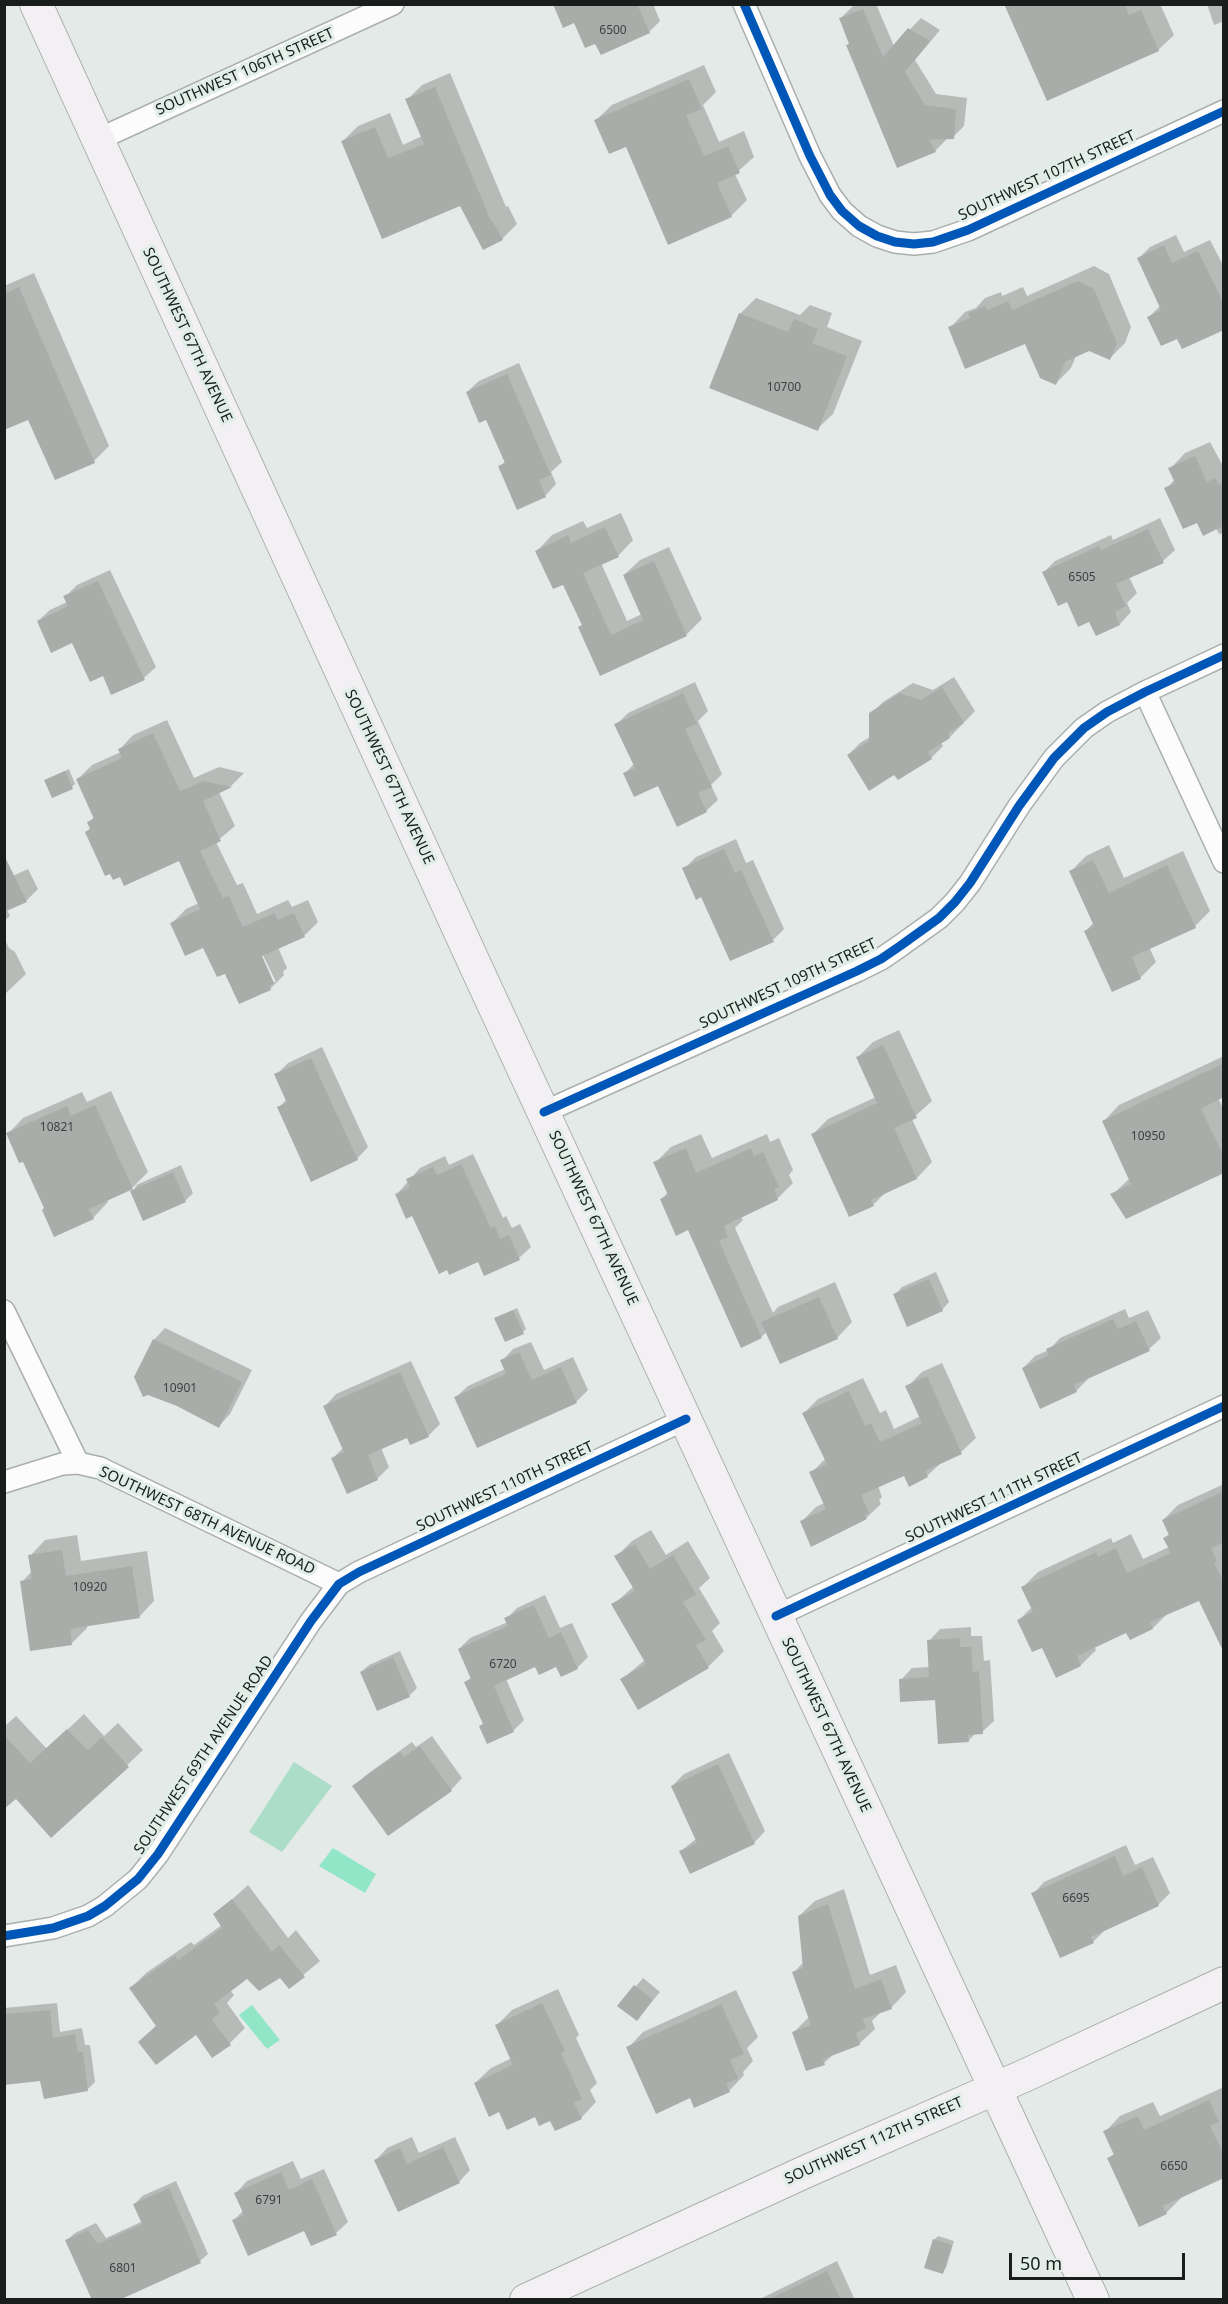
<!DOCTYPE html>
<html>
<head>
<meta charset="utf-8">
<style>
	body { margin:0 }
	#map { position:relative; width:1228px; height:2304px; overflow:hidden; background:#e4eae7; font-family:"Noto Sans",sans-serif }
	canvas { display:block }
	.frame { position:absolute; inset:0; border:6px solid #191e1c; pointer-events:none }
	.scale { position:absolute; left:1009px; top:2253px; width:176px; height:27px; box-sizing:border-box; border:3px solid #191e1c; border-top:0; padding-left:8px; font-size:18px; line-height:21px; white-space:nowrap; color:#191e1c; -webkit-text-stroke:4px #e0eee7; paint-order:stroke }
</style>
</head>
<body>
<div id="map">
<canvas width="1228" height="2304"></canvas>
<div class="frame"></div>
<div class="scale">50 m</div>
</div>
<script>
const context = document.querySelector('canvas').getContext('2d');
context.lineJoin = 'round';
function fill(path, color) { context.fillStyle = color; context.fill(path, 'evenodd'); }
const shape = rows => new Path2D(rows.map(r => 'M' + r).join(''));
function trace(path, color, width, dash) { context.strokeStyle = color; context.lineWidth = width; context.lineCap = dash ? 'butt' : 'round'; context.setLineDash(dash || []); context.stroke(path); }
function label(font, color, halo, rows, align = 'center') {
  context.font = font + ' "Noto Sans",sans-serif'; context.lineWidth = 6; context.setLineDash([]); context.textBaseline = 'middle'; context.strokeStyle = halo; context.fillStyle = color; for (const [text, x, y, turn = 0] of rows) {
    context.save(); context.translate(x, y); context.rotate((+turn || 0) * Math.PI / 180); context.textAlign = isNaN(turn) ? turn : align; if (halo) context.strokeText(text, 0, 0); context.fillText(text, 0, 0); context.restore();
  }
}
const green = shape([
	[294,1762,332,1786,282,1852,249,1832]
]);
const water = shape([
	[333,1848,376,1874,365,1893,319,1866],
	[252,2005,280,2040,267,2049,239,2015]
]);
const shadow = shape([
	[554,4,653,4,660,21,649,32,596,42],
	[858,4,876,4,894,46,921,18,940,30,915,60,936,94,967,98,964,126,953,137,945,138,946,140,935,151,848,45,851,42,841,18,852,7],
	[1005,4,1160,4,1174,35,1158,50],
	[1207,4,1224,4,1224,21,1214,25],
	[704,65,716,92,703,105,719,142,744,131,754,157,735,174,747,200,731,216,627,145,596,120,612,105],
	[450,73,506,207,508,206,517,224,502,239,461,204,343,141,358,126,390,113,403,145,422,136,407,100,422,85],
	[1176,235,1184,252,1210,240,1224,267,1224,328,1178,337,1149,317,1161,305,1139,258,1150,247],
	[1094,266,1109,274,1131,327,1125,343,1110,358,1089,350,1076,356,1071,368,1056,383,1025,342,950,328,965,312,976,308,985,298,1001,292,1002,296,1023,287,1027,296],
	[34,273,109,446,94,461,29,418,4,429,4,286],
	[756,298,800,315,810,305,832,313,827,327,862,341,833,414,817,429,740,314],
	[519,363,562,462,551,472,556,484,545,496,500,467,506,460,487,418,467,392,479,381],
	[1210,442,1224,468,1224,533,1219,534,1216,528,1197,521,1166,489,1175,479,1170,469,1185,453],
	[621,513,633,540,618,556,601,563,627,621,642,614,624,575,640,560,669,547,702,619,687,634,601,674,583,624,564,583,537,551,552,535,583,521,587,528],
	[1160,518,1175,550,1163,561,1129,577,1137,593,1127,603,1131,612,1120,624,1096,634,1090,620,1067,600,1044,572,1055,561,1111,535,1113,540],
	[110,570,156,667,144,678,112,693,103,674,72,641,38,621,50,610,67,602,65,597,77,585],
	[954,677,975,711,950,737,941,743,943,746,931,758,898,778,895,773,848,755,860,743,870,737,871,714,883,702,913,683,933,690],
	[695,682,708,711,698,721,722,774,711,785,718,800,706,811,659,784,625,773,634,764,616,725,628,713],
	[167,720,194,778,219,767,244,773,231,786,219,792,235,826,216,842,237,885,243,883,257,914,288,900,292,907,308,900,318,922,304,936,278,947,287,968,283,972,284,975,270,989,225,972,204,946,172,923,186,909,199,903,180,859,121,875,87,832,91,827,89,822,95,816,78,779,92,765,121,752,120,749,133,735],
	[260,949,276,982,272,982,258,950],
	[69,769,75,784,72,787,46,780],
	[736,839,746,863,753,860,784,929,773,940,702,895,684,869,696,857],
	[1109,845,1124,878,1183,851,1210,911,1195,926,1149,947,1156,962,1141,977,1113,990,1086,931,1094,922,1071,871,1086,856],
	[28,869,38,889,26,901,7,910,10,916,4,921,4,880],
	[4,938,9,948,15,952,26,974,4,995],
	[899,1030,932,1101,912,1119,932,1162,917,1178,886,1192,873,1205,813,1134,828,1119,876,1097,858,1057,873,1042],
	[322,1047,368,1147,357,1159,279,1107,287,1099,276,1075,288,1063],
	[1224,1056,1224,1096,1218,1098,1224,1110,1224,1171,1112,1195,1130,1178,1104,1121,1119,1105],
	[111,1091,148,1172,134,1186,181,1165,193,1193,186,1200,144,1219,132,1192,137,1185,107,1199,108,1202,93,1218,46,1208,24,1160,8,1134,23,1118,82,1092,87,1102],
	[701,1134,712,1158,767,1134,770,1142,779,1138,793,1170,789,1175,793,1183,777,1199,741,1216,743,1220,735,1228,773,1313,778,1307,835,1282,852,1322,837,1338,767,1332,761,1337,689,1228,662,1199,668,1192,655,1163,671,1147],
	[473,1154,503,1218,506,1216,512,1228,520,1224,531,1247,519,1258,478,1260,413,1214,397,1194,420,1168,445,1156,449,1165],
	[936,1272,949,1302,942,1310,895,1295,902,1287],
	[517,1308,526,1329,523,1332,496,1319],
	[1125,1309,1129,1318,1148,1310,1161,1338,1149,1349,1087,1377,1088,1379,1076,1391,1023,1368,1035,1356,1049,1350,1060,1338],
	[165,1328,252,1370,230,1414,219,1426,154,1340],
	[531,1342,544,1370,573,1357,588,1390,576,1402,456,1397,468,1386,505,1369,502,1361,513,1349],
	[411,1361,440,1424,428,1436,408,1436,381,1448,389,1467,377,1479,333,1458,343,1448,325,1406,336,1394],
	[942,1363,976,1438,961,1452,942,1462,927,1476,905,1474,878,1486,882,1497,879,1500,881,1504,866,1518,802,1521,816,1507,824,1503,811,1473,826,1458,804,1413,818,1399,863,1378,880,1413,886,1410,894,1429,921,1416,907,1387,922,1372],
	[1224,1484,1224,1650,1200,1599,1168,1613,1153,1628,1127,1631,1094,1646,1096,1650,1081,1665,1057,1676,1043,1646,1019,1620,1032,1607,1023,1587,1038,1572,1111,1538,1113,1543,1131,1534,1143,1559,1169,1547,1165,1538,1170,1533,1163,1520,1178,1505],
	[651,1530,666,1555,688,1541,710,1578,699,1588,720,1623,712,1631,724,1651,708,1667,639,1708,622,1679,645,1660,613,1605,634,1586,616,1557,632,1541],
	[77,1535,81,1561,147,1551,154,1601,139,1617,87,1625,87,1628,72,1643,22,1582,32,1571,30,1556,45,1540],
	[545,1595,560,1628,572,1623,588,1657,577,1668,557,1665,536,1665,506,1679,524,1720,513,1731,484,1723,466,1682,472,1676,459,1649,470,1638,508,1622,506,1619,517,1608],
	[971,1627,971,1636,982,1636,984,1661,990,1660,994,1721,982,1732,976,1733,968,1741,936,1699,901,1680,912,1668,930,1667,929,1641,940,1629],
	[400,1651,417,1688,409,1696,361,1672,369,1665],
	[84,1714,104,1736,118,1723,143,1750,52,1836,16,1797,4,1807,4,1727,16,1716,47,1749],
	[432,1736,462,1778,451,1790,354,1786,366,1775,412,1742,416,1747],
	[729,1753,765,1831,754,1843,681,1851,697,1838,672,1786,684,1774],
	[1126,1845,1135,1865,1153,1857,1170,1893,1158,1905,1105,1930,1093,1942,1033,1894,1044,1882],
	[248,1885,288,1938,296,1930,320,1961,289,1987,280,1976,247,1977,230,1990,234,1995,227,2003,245,2028,230,2043,213,2056,196,2033,140,2042,157,2025,131,1988,146,1973,191,1942,194,1945,222,1925,215,1915],
	[844,1889,870,1975,896,1965,906,1992,891,2008,881,2012,872,2021,875,2029,859,2044,835,2053,824,2063,793,2033,810,2016,794,1972,804,1962,799,1916,815,1901],
	[643,1978,660,1992,637,2019,619,2006],
	[558,1989,579,2035,576,2038,597,2083,590,2090,596,2102,581,2118,551,2119,499,2110,475,2083,491,2068,512,2058,496,2026,512,2010],
	[736,1990,758,2037,747,2048,753,2061,743,2072,744,2075,729,2091,691,2096,628,2048,643,2032],
	[57,2003,60,2032,82,2028,85,2045,90,2045,95,2082,87,2090,41,2080,4,2083,4,2008],
	[1224,2087,1224,2176,1180,2196,1181,2198,1166,2213,1109,2158,1115,2153,1105,2132,1120,2116,1153,2102,1160,2116],
	[412,2137,419,2153,455,2137,470,2170,459,2182,376,2160,387,2148],
	[293,2161,301,2179,324,2169,348,2222,336,2233,234,2220,244,2210,236,2193,247,2181],
	[176,2181,208,2254,200,2261,116,2300,67,2240,75,2233,96,2223,106,2238,143,2221,135,2204,142,2196],
	[938,2236,954,2241,946,2268,942,2272,934,2240],
	[837,2261,855,2300,759,2300,760,2299]
]);
const building = shape([
	[553,4,637,4,650,33,601,55,595,44,585,48,574,23,563,28],
	[1004,4,1124,4,1129,15,1141,10,1159,51,1047,101],
	[863,9,883,57,908,28,930,41,905,72,925,105,956,109,954,139,929,140,936,152,897,168,846,45,849,44,839,18],
	[689,79,702,109,686,115,704,156,728,146,740,173,717,183,732,217,668,245,626,147,609,154,594,120],
	[435,87,491,221,492,220,503,240,483,250,460,206,382,239,341,141,375,127,388,158,424,144,405,99],
	[1164,245,1172,263,1198,251,1224,304,1224,330,1182,349,1177,339,1161,346,1147,317,1161,310,1137,258],
	[1078,281,1094,289,1117,343,1110,360,1089,351,1065,362,1056,385,1040,378,1025,344,965,369,948,327,970,318,968,313,985,306,987,310,1008,301,1012,310],
	[19,287,95,463,55,480,28,420,4,430,4,294],
	[739,313,788,332,794,319,818,329,812,343,847,356,818,431,709,388],
	[507,374,551,475,539,480,546,497,517,510,498,466,505,463,486,420,479,423,466,392],
	[1195,456,1207,482,1215,478,1219,485,1223,483,1223,526,1203,536,1197,523,1183,529,1164,488,1175,483,1168,468],
	[605,527,619,557,583,573,611,635,643,620,623,575,654,561,687,636,600,676,578,627,582,625,563,585,553,589,535,551,568,535,571,543],
	[1148,529,1164,563,1116,584,1126,606,1115,612,1120,625,1096,636,1089,622,1078,627,1067,602,1058,606,1042,572,1099,546,1101,550],
	[98,581,145,680,111,695,103,676,90,682,72,643,51,653,37,621,68,606,63,596],
	[942,687,964,723,948,733,950,738,928,752,932,759,898,780,894,775,869,791,847,755,869,741,869,713,900,693,921,700],
	[683,693,697,724,685,729,712,787,698,793,707,812,677,827,658,786,634,797,623,773,635,768,614,724],
	[153,733,180,791,204,781,232,787,203,801,221,841,200,851,223,898,229,896,243,927,274,913,278,920,294,913,305,937,262,956,274,983,269,986,271,990,239,1004,225,974,217,977,203,948,185,956,170,923,200,909,179,861,124,886,120,877,113,880,110,874,105,876,85,832,90,829,87,822,94,819,76,779,122,758,118,749],
	[65,771,73,789,52,798,44,780],
	[724,849,735,873,741,870,774,942,730,961,701,897,696,900,682,868],
	[4,855,27,902,4,912],
	[1093,860,1109,893,1167,865,1196,928,1132,957,1141,979,1112,992,1084,931,1094,926,1069,871],
	[883,1045,917,1118,894,1128,917,1179,871,1200,874,1206,849,1217,811,1134,877,1103,856,1057],
	[311,1058,358,1160,311,1182,277,1107,287,1103,274,1074],
	[1224,1063,1224,1097,1201,1109,1224,1156,1224,1173,1126,1219,1110,1194,1131,1184,1102,1121],
	[95,1105,133,1189,89,1209,94,1219,54,1237,42,1210,44,1208,23,1162,19,1163,6,1133,67,1106,71,1116],
	[686,1148,696,1173,751,1148,754,1156,763,1152,779,1187,774,1189,778,1200,724,1226,728,1237,719,1241,762,1338,741,1348,688,1230,676,1236,660,1199,668,1195,653,1162],
	[461,1164,491,1228,495,1226,500,1239,509,1235,520,1260,484,1276,478,1262,449,1275,447,1270,439,1274,412,1216,406,1219,395,1194,410,1187,406,1179,433,1167,437,1175],
	[173,1172,186,1202,143,1221,130,1191],
	[929,1279,943,1311,907,1327,893,1294],
	[819,1297,838,1339,780,1364,761,1322],
	[513,1310,524,1334,505,1342,494,1318],
	[1113,1319,1118,1329,1136,1321,1150,1351,1074,1385,1077,1392,1040,1409,1022,1368,1049,1355,1046,1349],
	[153,1339,242,1382,219,1428,177,1406,148,1395,143,1397,134,1377],
	[519,1352,532,1380,561,1367,577,1403,477,1448,454,1397,506,1374,500,1360],
	[400,1372,429,1437,410,1445,407,1438,368,1455,378,1480,347,1494,331,1458,344,1452,323,1406],
	[927,1376,962,1454,925,1471,928,1477,909,1487,904,1476,861,1495,869,1513,865,1515,867,1519,811,1547,800,1521,826,1509,809,1472,827,1464,802,1413,849,1391,865,1426,871,1423,880,1442,922,1423,905,1386],
	[1224,1491,1224,1542,1211,1548,1217,1561,1214,1563,1224,1583,1224,1653,1199,1601,1150,1622,1153,1629,1130,1640,1126,1633,1077,1656,1081,1666,1056,1678,1042,1648,1032,1652,1017,1620,1033,1612,1021,1587,1096,1552,1098,1557,1116,1548,1127,1573,1171,1553,1163,1538,1169,1535,1162,1520],
	[635,1544,650,1569,673,1555,696,1594,683,1602,706,1640,696,1645,709,1668,638,1710,620,1679,646,1664,611,1604,635,1591,614,1556],
	[62,1550,66,1576,132,1566,140,1618,70,1629,72,1645,30,1651,20,1581,32,1579,28,1555],
	[534,1605,549,1638,561,1632,578,1669,561,1677,556,1667,539,1675,535,1667,494,1686,514,1732,487,1744,479,1726,483,1724,464,1682,471,1679,458,1649,508,1626,504,1618],
	[960,1638,960,1647,971,1647,973,1672,979,1671,983,1734,968,1735,969,1742,938,1744,935,1700,900,1702,899,1679,929,1677,927,1640],
	[393,1657,410,1697,377,1711,360,1672],
	[67,1729,88,1750,102,1737,129,1767,51,1838,16,1799,4,1809,4,1735,30,1763],
	[420,1746,452,1791,388,1836,352,1786,400,1752,404,1757],
	[718,1764,755,1844,690,1874,679,1851,697,1843,671,1786],
	[1115,1856,1123,1876,1142,1867,1159,1906,1091,1937,1094,1943,1060,1958,1031,1893],
	[232,1899,272,1952,279,1945,305,1977,289,1989,280,1978,259,1991,247,1979,214,2004,220,2012,212,2020,231,2045,212,2058,196,2035,156,2065,138,2042,156,2026,129,1988,175,1956,178,1960,222,1928,213,1914],
	[828,1904,855,1989,881,1979,892,2009,863,2019,866,2028,856,2033,860,2045,823,2059,825,2065,806,2071,792,2032,811,2025,792,1972,803,1968,798,1916],
	[634,1985,653,2000,637,2021,617,2006],
	[542,2003,565,2051,561,2053,582,2099,574,2103,582,2119,555,2131,550,2121,539,2126,535,2117,507,2130,499,2112,489,2117,474,2083,513,2065,495,2025],
	[721,2004,744,2054,730,2060,738,2078,726,2084,730,2092,694,2108,690,2098,656,2114,626,2047],
	[50,2010,53,2038,75,2034,78,2052,83,2052,88,2091,44,2099,40,2081,4,2085,4,2014],
	[1209,2100,1219,2122,1210,2126,1224,2155,1224,2178,1163,2206,1167,2214,1139,2227,1107,2158,1114,2155,1103,2131,1138,2116,1144,2130],
	[443,2147,460,2183,398,2212,374,2160,400,2148,407,2164],
	[281,2172,289,2190,312,2179,337,2235,311,2246,304,2231,248,2256,232,2220,244,2215,234,2193],
	[169,2188,201,2263,119,2300,92,2300,65,2240,88,2230,98,2244,142,2224,133,2204],
	[933,2239,952,2245,943,2274,924,2268],
	[827,2271,841,2300,767,2300]
]);
const street = shape([
	[744,4,810,156,830,195,842,211,859,226,877,236,895,242,914,244,933,242,968,230,1224,111],
	[97,140,393,4],
	[1145,692,1224,862],
	[544,1112,857,971,881,959,900,946,939,918,955,902,970,883,1019,806,1054,758,1084,728,1107,712,1145,692,1224,655],
	[4,1311,78,1463],
	[4,1482,62,1464,78,1463,100,1468,339,1584],
	[776,1616,1224,1406],
	[4,1936,53,1928,88,1916,105,1906,138,1879,158,1854,311,1621,339,1584,359,1572,686,1419]
]);
const secondary = shape([
	[36,4,476,967,1093,2300],
	[526,2300,807,2171,1026,2075,1224,1983]
]);
const cycleway = shape([
	[744,4,810,156,830,195,842,211,859,226,877,236,895,242,914,244,933,242,968,230,1224,111],
	[544,1112,857,971,881,959,900,946,939,918,955,902,970,883,1019,806,1054,758,1084,728,1107,712,1145,692,1224,655],
	[776,1616,1224,1406],
	[4,1936,53,1928,88,1916,105,1906,138,1879,158,1854,311,1621,339,1584,359,1572,686,1419]
]);
const numberNames = [
	["6500",613,31],
	["10700",784,388],
	["6505",1082,578],
	["10821",57,1128],
	["10950",1148,1137],
	["10901",180,1389],
	["10920",90,1588],
	["6720",503,1665],
	["6695",1076,1899],
	["6650",1174,2167],
	["6791",269,2201],
	["6801",123,2269]
];
const streetNames = [
	["SOUTHWEST 106TH STREET",245,72,-24],
	["SOUTHWEST 107TH STREET",1047,176,-25],
	["SOUTHWEST 67TH AVENUE",187,335,65],
	["SOUTHWEST 67TH AVENUE",389,777,65],
	["SOUTHWEST 109TH STREET",788,984,-25],
	["SOUTHWEST 67TH AVENUE",593,1218,65],
	["SOUTHWEST 110TH STREET",505,1487,-25],
	["SOUTHWEST 111TH STREET",994,1498,-25],
	["SOUTHWEST 68TH AVENUE ROAD",207,1521,25],
	["SOUTHWEST 67TH AVENUE",826,1725,65],
	["SOUTHWEST 69TH AVENUE ROAD",204,1755,-56],
	["SOUTHWEST 112TH STREET",874,2141,-24]
];
fill(green, '#abddc9');
fill(water, '#91e6c7');
fill(shadow, '#0003');
fill(building, '#a8adaa');
trace(street, '#aaafad', 24);
trace(secondary, '#aaafad', 34);
trace(street, '#fbfcfb', 21);
trace(secondary, '#f2f0f2', 32);
trace(cycleway, '#0057b8', 9);
label('12px', '#3d4240', null, numberNames);
label('15px', '#191e1c', '#e0eee7', streetNames);
</script>
</body>
</html>
